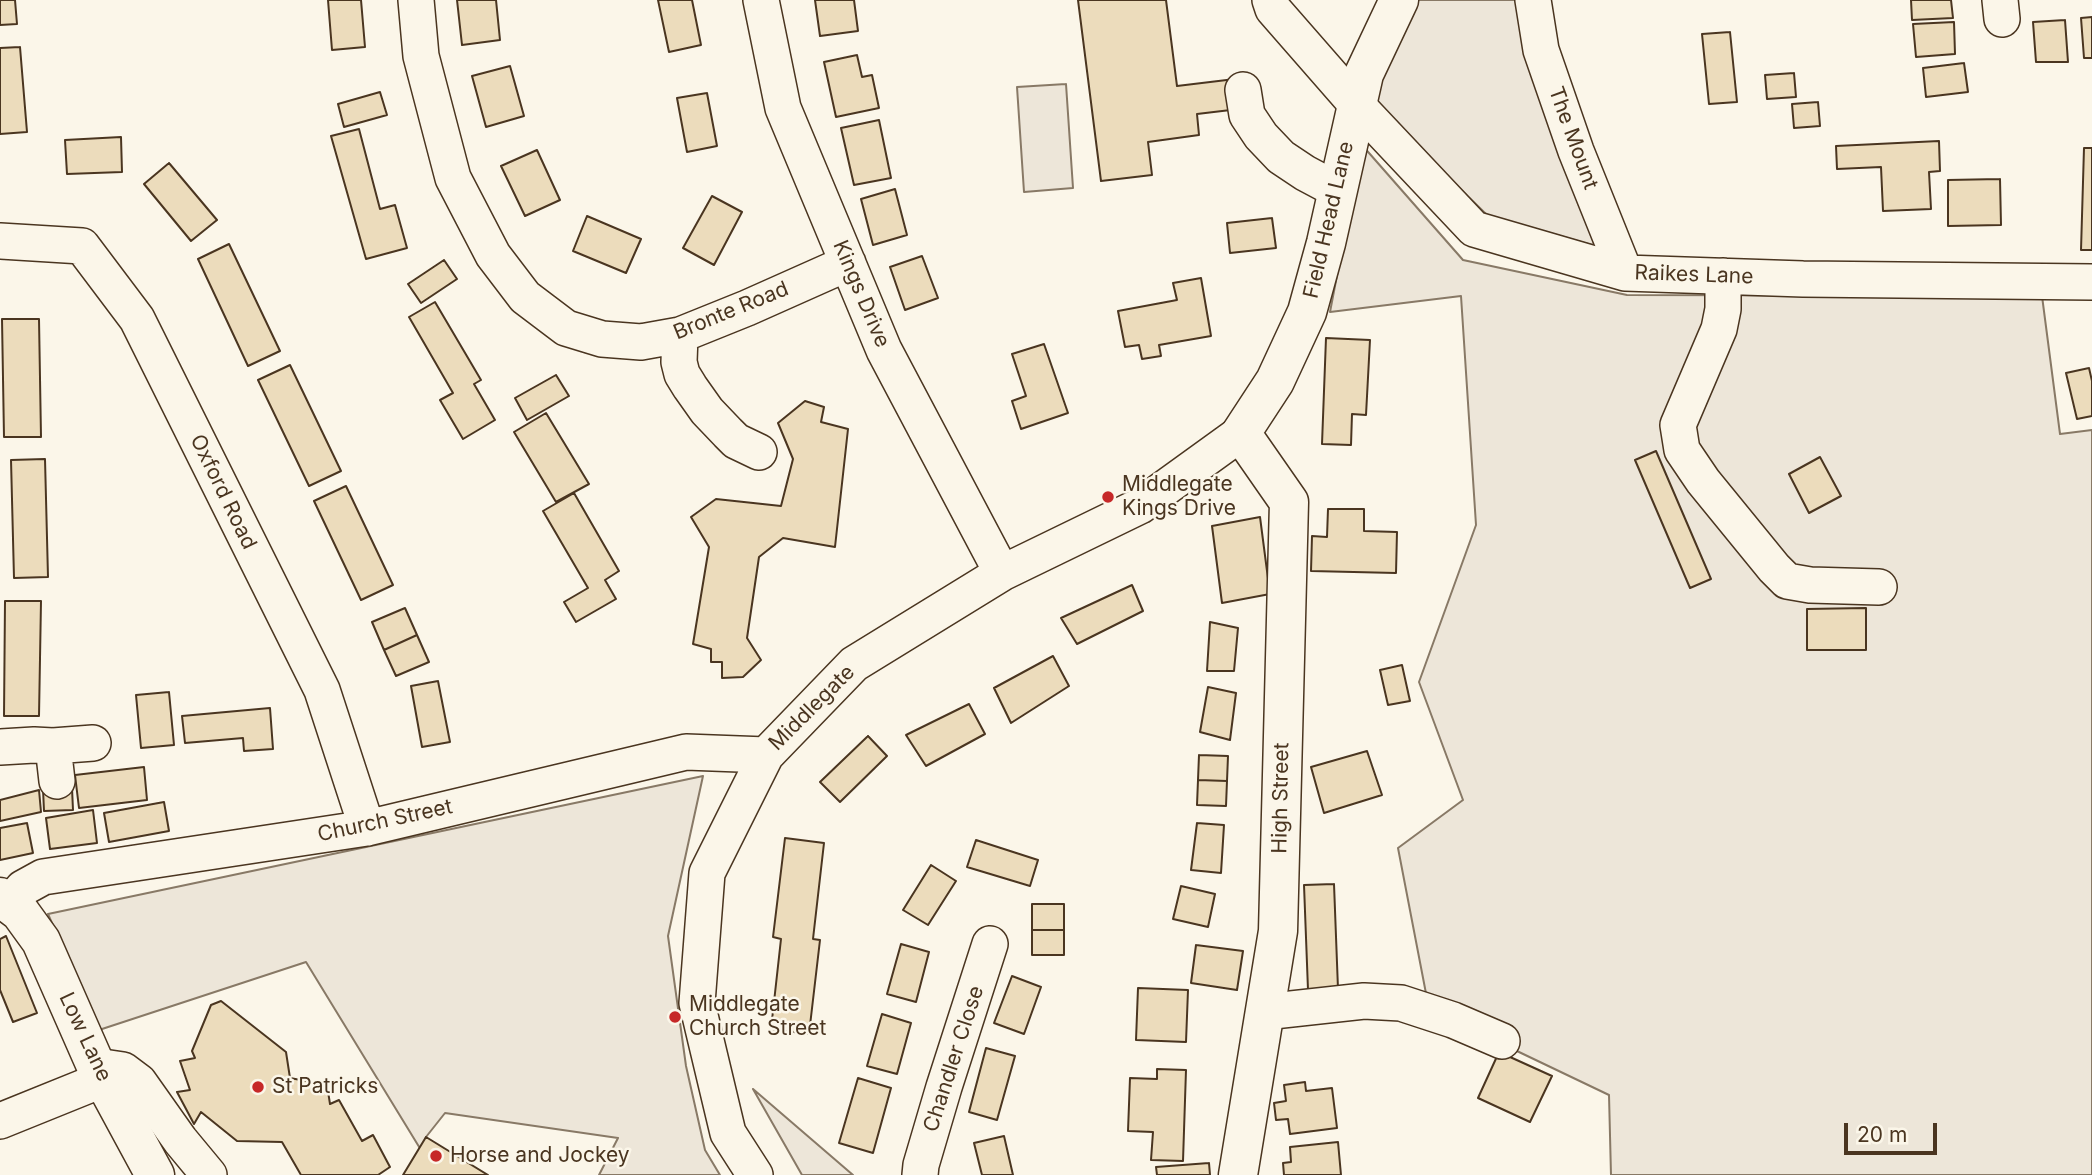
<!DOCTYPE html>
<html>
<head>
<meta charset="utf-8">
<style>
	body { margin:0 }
	#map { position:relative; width:2092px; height:1175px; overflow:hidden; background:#fbf6e9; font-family:Inter,sans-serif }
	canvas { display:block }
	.scale { position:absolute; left:1844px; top:1123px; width:93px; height:32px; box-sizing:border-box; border:4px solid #4a3520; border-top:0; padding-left:9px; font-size:21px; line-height:24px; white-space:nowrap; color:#4a3520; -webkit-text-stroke:5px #fbf6e9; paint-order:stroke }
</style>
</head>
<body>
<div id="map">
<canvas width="2092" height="1175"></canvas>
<div class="scale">20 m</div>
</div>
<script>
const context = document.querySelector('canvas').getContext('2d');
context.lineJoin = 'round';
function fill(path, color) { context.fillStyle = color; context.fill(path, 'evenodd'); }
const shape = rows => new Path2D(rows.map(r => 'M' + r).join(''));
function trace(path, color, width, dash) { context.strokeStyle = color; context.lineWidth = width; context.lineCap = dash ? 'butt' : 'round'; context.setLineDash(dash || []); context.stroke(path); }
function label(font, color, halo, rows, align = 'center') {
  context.font = font + ' Inter,sans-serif'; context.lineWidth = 5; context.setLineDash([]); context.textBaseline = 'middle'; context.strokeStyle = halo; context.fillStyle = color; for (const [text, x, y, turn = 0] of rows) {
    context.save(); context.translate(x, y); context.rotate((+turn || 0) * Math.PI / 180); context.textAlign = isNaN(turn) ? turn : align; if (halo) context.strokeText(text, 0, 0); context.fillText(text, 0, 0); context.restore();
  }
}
const green = shape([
	[1413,0,1516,0,1550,119,1595,246,1487,215,1365,96,1413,0],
	[1066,84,1073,188,1024,192,1017,87,1066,84],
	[1362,145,1463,260,1627,295,2042,296,2060,434,2092,430,2092,1175,1611,1175,1609,1095,1429,1009,1398,848,1463,800,1419,682,1476,525,1461,296,1330,312,1362,145],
	[703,776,668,936,686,1066,705,1150,720,1175,599,1175,618,1138,445,1113,426,1137,421,1150,306,962,99,1030,48,914,703,776],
	[753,1089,853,1175,802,1175,753,1089]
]);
const building = shape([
	[0,0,15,0,17,24,0,25,0,0],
	[328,0,361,0,365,47,332,50,328,0],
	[457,0,496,0,500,40,462,45,457,0],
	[658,0,692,0,701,45,669,52,658,0],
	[815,0,854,0,858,31,820,36,815,0],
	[1078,0,1166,0,1177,86,1235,79,1239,109,1197,114,1199,135,1148,142,1152,175,1101,181,1078,0],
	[1911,0,1951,0,1953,18,1912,20,1911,0],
	[2092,17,2092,58,2084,58,2081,18,2092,17],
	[2065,20,2068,62,2036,62,2033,22,2065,20],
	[1954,22,1955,54,1916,57,1913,24,1954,22],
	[1730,32,1737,102,1709,104,1702,34,1730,32],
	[20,47,27,132,0,134,0,48,20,47],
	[857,55,862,77,872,75,879,108,836,117,824,62,857,55],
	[1964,63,1968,92,1926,97,1923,68,1964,63],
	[510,66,524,116,486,127,472,76,510,66],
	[1794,73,1796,97,1767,99,1765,75,1794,73],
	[380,92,387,115,344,127,338,104,380,92],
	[707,93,717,146,687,152,677,98,707,93],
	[1818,102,1820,126,1794,128,1792,104,1818,102],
	[879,120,891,178,854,185,841,128,879,120],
	[359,129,380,209,395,205,407,248,366,259,331,136,359,129],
	[121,137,122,172,67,174,65,140,121,137],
	[1939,141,1940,171,1929,172,1931,209,1883,211,1881,167,1837,169,1836,146,1939,141],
	[2084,148,2092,148,2092,250,2081,250,2084,148],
	[537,150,560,200,525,216,501,166,537,150],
	[169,163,217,220,191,241,144,184,169,163],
	[2000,179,2001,225,1948,226,1948,180,2000,179],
	[895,189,907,235,873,245,861,199,895,189],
	[712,196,742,212,714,265,683,248,712,196],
	[587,216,641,239,626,273,573,251,587,216],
	[1272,218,1276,248,1230,253,1227,223,1272,218],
	[229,244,280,351,248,366,198,259,229,244],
	[922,256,938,298,905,310,890,267,922,256],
	[444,260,457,279,421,303,408,284,444,260],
	[1201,278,1211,336,1159,345,1161,356,1142,359,1139,345,1125,347,1118,311,1177,300,1173,283,1201,278],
	[435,302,481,380,474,384,495,420,463,439,440,400,453,393,409,317,435,302],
	[2,319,39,319,41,437,4,437,2,319],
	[1326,338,1370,340,1366,415,1352,414,1351,445,1322,444,1326,338],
	[1044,344,1068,413,1021,429,1012,401,1026,396,1012,354,1044,344],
	[290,365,341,471,309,486,258,380,290,365],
	[2089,368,2092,381,2092,416,2077,419,2066,373,2089,368],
	[556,375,569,396,527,420,515,398,556,375],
	[805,401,824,407,821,422,848,429,835,547,783,538,759,557,747,638,761,660,743,677,722,678,722,662,711,662,711,649,693,644,709,547,691,517,716,499,781,506,793,459,778,423,805,401],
	[546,413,589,484,556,502,514,432,546,413],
	[1656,451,1711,579,1690,588,1635,460,1656,451],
	[1820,457,1841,496,1809,513,1789,474,1820,457],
	[45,459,48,577,14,578,11,460,45,459],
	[346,486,393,585,361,600,314,501,346,486],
	[574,493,619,571,605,580,616,599,576,622,564,602,588,588,543,511,574,493],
	[1328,509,1364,509,1364,531,1397,532,1396,573,1311,571,1312,536,1327,537,1328,509],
	[1260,517,1270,594,1222,603,1212,526,1260,517],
	[1132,585,1143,611,1077,644,1061,618,1132,585],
	[5,601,41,601,39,716,4,716,5,601],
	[405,608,417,635,384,650,372,622,405,608],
	[1866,608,1866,650,1807,650,1807,609,1866,608],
	[1210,622,1238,628,1234,671,1207,671,1210,622],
	[417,635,429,662,396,676,384,650,417,635],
	[1053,656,1069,686,1011,723,994,688,1053,656],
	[1402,665,1410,701,1388,705,1380,670,1402,665],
	[438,681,450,742,422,747,411,686,438,681],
	[1208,687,1236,693,1230,740,1200,732,1208,687],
	[169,692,174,745,141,748,136,695,169,692],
	[969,704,985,734,926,766,906,735,969,704],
	[270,708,273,749,244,751,243,738,185,743,182,716,270,708],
	[868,736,887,756,840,802,820,782,868,736],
	[1367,751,1382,795,1324,813,1311,767,1367,751],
	[1199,755,1228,756,1227,781,1198,780,1199,755],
	[144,767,147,800,79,808,75,775,144,767],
	[1198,780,1227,781,1226,806,1197,805,1198,780],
	[72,788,73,810,44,811,43,789,72,788],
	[39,790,41,812,0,821,0,800,39,790],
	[164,802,169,831,109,842,104,813,164,802],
	[93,810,97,843,50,849,46,818,93,810],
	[27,823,33,853,0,860,0,828,27,823],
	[1197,823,1224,825,1221,873,1191,870,1197,823],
	[785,838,824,843,813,939,820,940,809,1034,771,1029,781,939,773,937,785,838],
	[976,840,1038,860,1030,886,967,867,976,840],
	[931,865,956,881,928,925,903,910,931,865],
	[1334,884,1338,989,1308,990,1304,885,1334,884],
	[1181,886,1215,894,1208,927,1173,919,1181,886],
	[1032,904,1064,904,1064,930,1032,930,1032,904],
	[1032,930,1064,930,1064,955,1032,955,1032,930],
	[6,936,37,1013,13,1022,0,990,0,939,6,936],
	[901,944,929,952,916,1002,887,994,901,944],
	[1196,945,1243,951,1237,990,1191,983,1196,945],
	[1012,976,1041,987,1024,1034,994,1023,1012,976],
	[1138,988,1188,990,1186,1042,1136,1040,1138,988],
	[221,1001,286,1052,290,1078,327,1085,330,1104,339,1100,362,1141,373,1135,390,1167,378,1175,301,1175,282,1142,237,1141,201,1112,194,1124,177,1092,190,1090,180,1061,195,1058,192,1051,211,1005,221,1001],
	[882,1014,911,1023,897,1074,867,1066,882,1014],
	[986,1048,1015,1056,997,1120,969,1112,986,1048],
	[1499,1052,1552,1076,1530,1122,1478,1098,1499,1052],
	[1157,1069,1186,1070,1183,1161,1151,1160,1153,1132,1128,1131,1130,1078,1157,1079,1157,1069],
	[858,1078,891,1088,873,1153,839,1143,858,1078],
	[1305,1082,1306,1091,1332,1088,1337,1128,1290,1134,1288,1119,1276,1120,1274,1103,1286,1101,1284,1085,1305,1082],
	[1004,1136,1013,1175,982,1175,974,1143,1004,1136],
	[426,1137,488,1175,403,1175,426,1137],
	[1338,1142,1341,1175,1284,1175,1283,1163,1291,1162,1290,1147,1338,1142],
	[1209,1163,1210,1175,1157,1175,1156,1167,1209,1163]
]);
const minor = shape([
	[416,0,421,56,453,178,493,255,525,297,566,328,602,339,641,342,680,335,747,308,848,263],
	[761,0,783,108,884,350,1002,573],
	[1270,0,1273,9,1356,104,1474,229,1625,273,1803,279,2092,282],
	[1533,0,1541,50,1576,151,1625,273],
	[2000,0,2002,19],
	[1243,90,1247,115,1261,136,1281,157,1305,173,1337,190],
	[0,241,82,246,137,319,322,690,367,828],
	[1723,276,1723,309,1719,329,1678,425,1682,450,1703,481,1774,568,1787,581,1810,585,1879,587],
	[680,335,679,362,682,374,690,387,707,411,728,433,736,441,759,452],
	[53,746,93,743],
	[0,747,34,745,53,746,57,781],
	[10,903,23,888,43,877,367,828,686,752,766,755],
	[1264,1012,1364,1001,1401,1003,1453,1020,1502,1041],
	[96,1066,123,1070,139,1082,180,1140,209,1175],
	[0,1121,104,1079],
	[755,1175,728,1133,697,1003,707,873,766,755,854,664,1002,573,1140,506,1241,433],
	[920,1175,921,1165,944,1087,990,944]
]);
const major = shape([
	[0,897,20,912,41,941,96,1066,155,1175],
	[1238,1175,1278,931,1289,502,1241,433,1275,381,1307,312,1326,243,1364,74,1399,0]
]);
const markers = [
	[1108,497,7,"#c62828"],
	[675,1017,7,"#c62828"],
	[258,1087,7,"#c62828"],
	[436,1156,7,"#c62828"]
];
const streetNames = [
	["The Mount",1573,138,70],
	["Field Head Lane",1329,220,-77],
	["Raikes Lane",1694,275,2],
	["Kings Drive",861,294,67],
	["Bronte Road",731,311,-22],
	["Oxford Road",223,492,64],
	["Middlegate",812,708,-45],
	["High Street",1281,798,-89],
	["Church Street",385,821,-12],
	["Low Lane",85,1037,65],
	["Chandler Close",954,1059,-72]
];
const poiNames = [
	["Middlegate",1122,485],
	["Kings Drive",1122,509],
	["Middlegate",689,1005],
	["Church Street",689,1029],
	["St Patricks",272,1087],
	["Horse and Jockey",450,1156]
];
fill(green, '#ede6d9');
trace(green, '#887966', 2);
fill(building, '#ecdcbc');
trace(building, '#4a3520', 2);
trace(minor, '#4a3520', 38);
trace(major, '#4a3520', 41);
trace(minor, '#fbf6e9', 35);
trace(major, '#fbf6e9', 38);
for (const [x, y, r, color] of markers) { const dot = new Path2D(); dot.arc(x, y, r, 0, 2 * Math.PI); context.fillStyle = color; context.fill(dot); trace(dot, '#fbf6e9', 2.5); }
label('21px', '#4a3520', '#fbf6e9', streetNames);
label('21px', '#4a3520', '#fbf6e9', poiNames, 'left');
</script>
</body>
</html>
